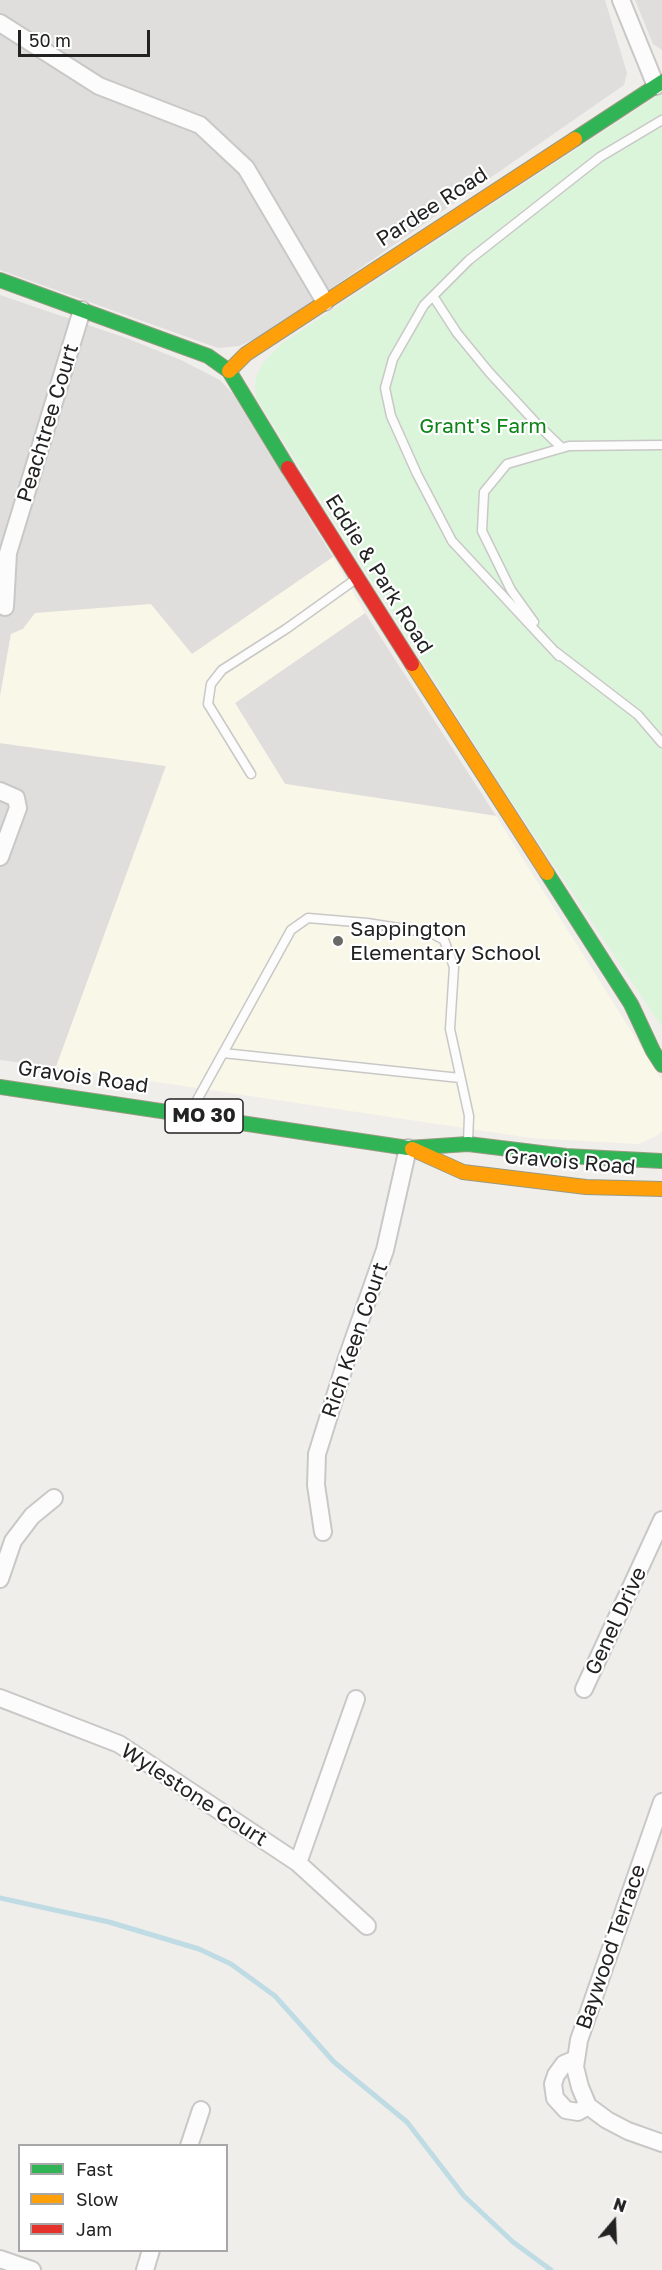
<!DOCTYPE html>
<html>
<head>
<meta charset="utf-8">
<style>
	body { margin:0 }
	#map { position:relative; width:662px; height:2270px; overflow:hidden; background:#f0eeeb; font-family:"Golos Text",sans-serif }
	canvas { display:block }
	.legend { position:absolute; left:18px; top:2144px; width:210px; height:108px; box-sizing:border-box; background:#fff; border:2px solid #a7a7a7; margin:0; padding:8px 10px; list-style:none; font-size:18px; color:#222 }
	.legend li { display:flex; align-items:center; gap:12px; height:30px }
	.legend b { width:30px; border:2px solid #a7a7a7 }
	.north { position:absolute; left:584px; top:2192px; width:60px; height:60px; -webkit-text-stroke:4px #fff; paint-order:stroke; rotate:19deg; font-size:16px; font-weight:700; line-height:24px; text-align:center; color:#222 }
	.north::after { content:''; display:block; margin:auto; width:21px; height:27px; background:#222; clip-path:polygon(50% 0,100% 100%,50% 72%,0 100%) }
	.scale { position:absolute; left:18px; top:30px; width:132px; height:27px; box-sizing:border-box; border:3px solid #222; border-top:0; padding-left:8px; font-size:18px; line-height:21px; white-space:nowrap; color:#222; -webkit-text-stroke:4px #fff; paint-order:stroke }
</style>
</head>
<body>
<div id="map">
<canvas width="662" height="2270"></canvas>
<ul class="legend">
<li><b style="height:8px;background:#30b455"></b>Fast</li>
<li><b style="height:8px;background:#ff9f0a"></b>Slow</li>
<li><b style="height:8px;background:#e5322d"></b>Jam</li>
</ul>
<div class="north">N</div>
<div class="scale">50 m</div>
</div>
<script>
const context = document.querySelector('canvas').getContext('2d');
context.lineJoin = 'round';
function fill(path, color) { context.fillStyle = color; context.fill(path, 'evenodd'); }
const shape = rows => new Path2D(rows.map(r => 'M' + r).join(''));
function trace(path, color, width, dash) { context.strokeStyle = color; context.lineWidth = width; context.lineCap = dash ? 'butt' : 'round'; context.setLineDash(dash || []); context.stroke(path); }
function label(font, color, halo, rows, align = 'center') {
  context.font = font + ' "Golos Text",sans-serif'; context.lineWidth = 4.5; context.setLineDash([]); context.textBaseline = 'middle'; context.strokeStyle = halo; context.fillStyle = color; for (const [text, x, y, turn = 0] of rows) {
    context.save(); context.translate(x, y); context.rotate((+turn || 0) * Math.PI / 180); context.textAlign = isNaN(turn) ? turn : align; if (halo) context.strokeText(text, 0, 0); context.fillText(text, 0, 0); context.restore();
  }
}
const residential = shape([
	[0,0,605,0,627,73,624,85,264,335,239,346,218,348,0,270],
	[635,0,662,0,662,50,653,44],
	[0,295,126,338,181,360,220,380,234,395,333,557,192,655,35,614,23,629,11,634,0,697],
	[365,613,496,816,285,784,235,703],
	[0,743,166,766,56,1067,0,1060]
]);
const education = shape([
	[333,557,365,613,235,703,285,784,496,816,662,1080,662,1131,656,1136,639,1144,531,1138,56,1067,166,766,0,743,0,697,11,634,23,629,35,613,151,604,192,654]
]);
const park = shape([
	[662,93,662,1027,502,787,256,398,255,387,256,377,262,364,281,344]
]);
const stream = shape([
	[0,1898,109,1922,199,1949,231,1964,275,1996,334,2062,407,2122,464,2196,513,2242,551,2270]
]);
const lane = shape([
	[433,296,457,333,489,372,536,423,562,448],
	[534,622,511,590,482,531,484,492,507,464,569,446,662,445],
	[556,652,638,715,662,743],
	[559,656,452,541,417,474,391,416,385,388,393,359,424,305,469,260,600,157,662,120],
	[251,774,208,704,211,684,222,670,286,629,356,579],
	[223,1053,460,1078],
	[191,1111,291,930,308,918,367,923,431,933,444,940,454,967,450,1029,469,1116,468,1142]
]);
const street = shape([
	[621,0,656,86],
	[0,23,99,86,200,125,246,168,325,302],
	[5,607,8,553,82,310],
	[0,791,16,798,18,808,0,857],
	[323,1532,316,1485,317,1454,347,1358,385,1250,408,1148],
	[0,1579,13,1541,32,1516,54,1498],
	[584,1689,662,1520],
	[0,1698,119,1744,298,1863,367,1926],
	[662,1802,579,2040,575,2067,580,2087,588,2106,607,2120,628,2131,662,2143],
	[298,1863,356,1699],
	[576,2059,564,2064,556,2075,553,2084,555,2098,566,2110,578,2112,588,2106],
	[189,2146,201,2110],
	[0,2259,32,2270],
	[145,2270,151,2250]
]);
const fast = shape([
	[575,139,662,82],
	[0,280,208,356,229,371,288,468],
	[547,873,631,1004,653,1051,662,1065],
	[0,1087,408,1148,468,1144,566,1156,662,1161]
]);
const slow = shape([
	[229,371,246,354,575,139],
	[412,664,547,873],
	[412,1149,463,1172,586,1187,662,1189]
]);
const jam = shape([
	[288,468,412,664]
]);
const markers = [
	[338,941,6,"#6a6968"]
];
const shields = [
	[204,1116,78]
];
const shieldNames = [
	["MO 30",204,1116]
];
const streetNames = [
	["Pardee Road",432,207,-33],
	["Peachtree Court",48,423,-73],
	["Eddie & Park Road",379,574,58],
	["Gravois Road",83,1077,8],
	["Gravois Road",570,1162,5],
	["Rich Keen Court",355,1340,-71],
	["Genel Drive",616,1621,-65],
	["Wylestone Court",194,1795,33],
	["Baywood Terrace",611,1947,-71]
];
const parkNames = [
	["Grant's Farm",483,426]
];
const poiNames = [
	["Sappington",350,929],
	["Elementary School",350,953]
];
fill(residential, '#dfdedc');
fill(education, '#f8f7e8');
fill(park, '#daf5da');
trace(stream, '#bfdbe3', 5);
trace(lane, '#c9c8c7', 11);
trace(street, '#c9c8c7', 20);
trace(fast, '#999a82', 16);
trace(slow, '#999a82', 16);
trace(jam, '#999a82', 16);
trace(lane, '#fdfcfc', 8);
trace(street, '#fdfcfc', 16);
trace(fast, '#30b455', 14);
trace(slow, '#ff9f0a', 14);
trace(jam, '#e5322d', 14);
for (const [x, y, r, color] of markers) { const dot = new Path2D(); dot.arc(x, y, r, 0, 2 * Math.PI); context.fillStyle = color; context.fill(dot); trace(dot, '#fff', 2); }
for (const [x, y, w] of shields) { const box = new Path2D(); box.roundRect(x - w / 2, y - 17, w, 34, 4.5); context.fillStyle = '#fff'; context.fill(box); trace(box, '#222', 1.5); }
label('bold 20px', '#222', null, shieldNames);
label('21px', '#222', '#fff', streetNames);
label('21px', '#0c8416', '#fff', parkNames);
label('21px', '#222', '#fff', poiNames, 'left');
</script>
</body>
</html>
